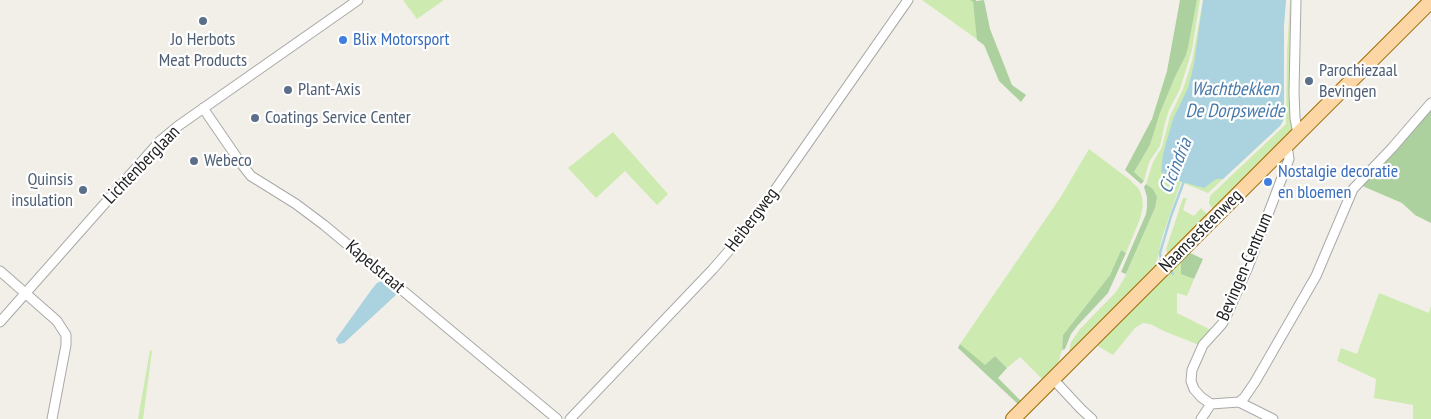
<!DOCTYPE html>
<html>
<head>
<meta charset="utf-8">
<style>
	body { margin:0 }
	canvas { display:block; background:#f2efe9 }
</style>
</head>
<body>
<canvas width="1431" height="419"></canvas>
<script>
const context = document.querySelector('canvas').getContext('2d');
context.lineJoin = 'round';
function fill(path, color) { context.fillStyle = color; context.fill(path, 'evenodd'); }
const shape = rows => new Path2D(rows.map(r => 'M' + r).join(''));
function trace(path, color, width, dash) { context.strokeStyle = color; context.lineWidth = width; context.lineCap = dash ? 'butt' : 'round'; context.setLineDash(dash || []); context.stroke(path); }
function label(font, color, halo, rows, align = 'center') {
  context.font = font + ' "PT Sans Narrow",sans-serif'; context.lineWidth = 4.5; context.setLineDash([]); context.textBaseline = 'middle'; context.strokeStyle = halo; context.fillStyle = color; for (const [text, x, y, turn = 0] of rows) {
    context.save(); context.translate(x, y); context.rotate((+turn || 0) * Math.PI / 180); context.textAlign = isNaN(turn) ? turn : align; if (halo) context.strokeText(text, 0, 0); context.fillText(text, 0, 0); context.restore();
  }
}
const grass = shape([
	[403,0,444,0,417,19],
	[922,0,970,0,973,2,978,40],
	[1197,0,1200,0,1192,50,1180,89,1169,110,1165,123,1160,146,1149,162,1144,181,1134,172,1150,145,1160,113,1175,77,1186,55],
	[1203,0,1286,0,1284,25,1284,116,1283,121,1280,126,1208,193,1181,182,1162,238,1156,266,1076,349,1069,351,1071,342,1080,329,1116,292,1125,277,1155,208,1153,189,1146,184,1153,162,1162,147,1170,116,1183,89,1192,61],
	[1290,0,1293,0,1292,56,1292,125,1293,131,1214,209,1211,207,1209,203,1210,196,1213,193,1286,124,1287,54],
	[613,132,668,194,657,205,625,171,596,198,568,168],
	[1089,149,1129,179,1139,189,1142,197,1143,206,1140,219,1126,253,1121,250,1110,275,1063,335,1062,350,1058,363,1043,380,1020,357,1007,368,995,356,985,366,960,344,1060,198],
	[1183,198,1187,198,1183,210,1194,216,1201,208,1207,214,1207,217,1168,256,1166,249],
	[1181,261,1181,274,1194,279,1187,296,1177,293,1177,313,1211,330,1199,345,1166,332,1150,324,1143,323,1135,328,1113,355,1096,345],
	[1379,293,1429,313,1431,305,1431,419,1413,419,1413,405,1374,398,1376,379,1337,361,1341,348,1357,354],
	[150,350,152,351,143,419,138,419]
]);
const forest = shape([
	[970,0,976,0,976,1,984,0,990,29,1012,85,1026,95,1021,102,999,81,984,45,977,40,973,2],
	[1180,0,1197,0,1188,47,1186,55,1175,77,1160,113,1150,145,1134,172,1144,181,1141,184,1125,170,1152,119,1167,71],
	[1431,108,1431,223,1415,215,1402,203,1360,185],
	[1146,184,1153,189,1157,197,1155,208,1126,274,1121,272,1146,214,1147,207,1147,197,1144,187],
	[1121,250,1126,253,1108,293,1078,325,1071,334,1065,349,1062,350,1063,335,1110,275],
	[1190,253,1203,259,1194,279,1181,274,1181,261],
	[960,344,985,365,995,356,1007,368,998,378,1022,402,1019,405,958,348]
]);
const water = shape([
	[1203,0,1286,0,1284,25,1284,116,1283,121,1280,126,1223,179,1216,179,1204,188,1182,182,1161,172,1163,154,1173,119,1188,88,1194,64],
	[381,281,397,294,344,343,339,344,338,343,336,340,336,339,372,289,377,283]
]);
const stream = shape([
	[1161,260,1160,253,1171,216,1184,181],
	[1171,271,1173,274]
]);
const street = shape([
	[1296,0,1294,92,1295,118,1298,134],
	[203,108,240,162,251,176,296,204,324,225,557,419],
	[0,271,57,321,66,335,66,345,52,419],
	[0,322,160,141,178,126,358,0],
	[1053,379,1081,409,1092,419],
	[1239,402,1244,398,1255,382,1316,276,1353,189,1392,148,1431,103],
	[1211,404,1201,397,1194,389,1191,381,1192,370,1203,345,1222,324,1225,319,1248,267,1289,159,1288,152,1285,147],
	[570,419,713,269,733,246,775,190,908,0],
	[1201,419,1211,404,1239,402,1273,419]
]);
const primary = shape([
	[1013,419,1431,1]
]);
const markers = [
	[203,21,5,"#5c6f8a"],
	[343,40,5,"#3f7fe0"],
	[1309,81,5,"#5c6f8a"],
	[288,90,5,"#5c6f8a"],
	[255,118,5,"#5c6f8a"],
	[194,161,5,"#5c6f8a"],
	[1268,182,5,"#3f7fe0"],
	[83,190,5,"#5c6f8a"]
];
const serviceNames = [
	["Jo Herbots",203,40,"center"],
	["Meat Products",203,61,"center"],
	["Parochiezaal",1319,71],
	["Bevingen",1319,92],
	["Plant-Axis",298,90],
	["Coatings Service Center",265,118],
	["Webeco",204,161],
	["Quinsis",73,180,"right"],
	["insulation",73,201,"right"]
];
const shopNames = [
	["Blix Motorsport",353,40],
	["Nostalgie decoratie",1278,172],
	["en bloemen",1278,193]
];
const streetNames = [
	["Lichtenberglaan",142,165,-46],
	["Heibergweg",752,220,-53],
	["Naamsesteenweg",1201,231,-45],
	["Kapelstraat",375,267,40],
	["Bevingen-Centrum",1245,267,-67]
];
const waterNames = [
	["Wachtbekken",1235,90],
	["De Dorpsweide",1235,112],
	["Cicindria",1176,166,-68]
];
fill(grass, '#cdebb0');
fill(forest, '#add19e');
fill(water, '#aad3df');
trace(stream, '#aad3df', 2.5);
trace(street, '#a9a9a9', 11);
trace(primary, '#a06b00', 16);
trace(street, '#fff', 9);
trace(primary, '#fcd6a4', 14);
for (const [x, y, r, color] of markers) { const dot = new Path2D(); dot.arc(x, y, r, 0, 2 * Math.PI); context.fillStyle = color; context.fill(dot); trace(dot, '#fff', 2); }
label('18px', '#4e5e75', '#fff', serviceNames, 'left');
label('18px', '#366cbe', '#fff', shopNames, 'left');
label('18px', '#222', '#fff', streetNames);
label('italic 19px', '#4a7aab', '#fff', waterNames);
</script>
</body>
</html>
